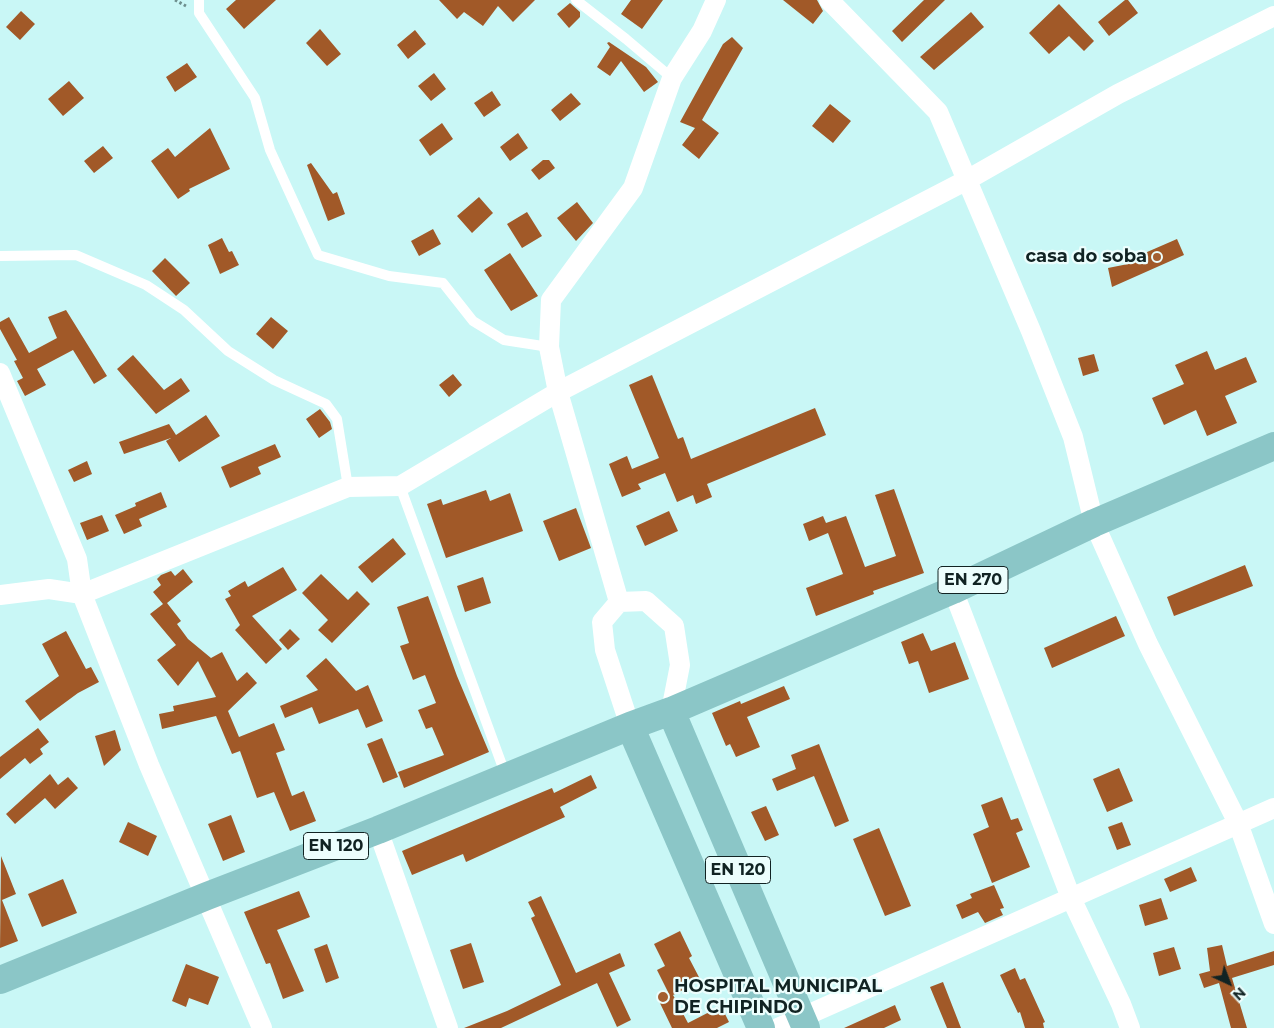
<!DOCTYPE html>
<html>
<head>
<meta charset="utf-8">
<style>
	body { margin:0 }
	#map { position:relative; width:1274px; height:1028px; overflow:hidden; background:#c9f7f6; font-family:Montserrat,sans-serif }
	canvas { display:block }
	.north { position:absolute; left:1204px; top:958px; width:50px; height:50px; -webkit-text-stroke:4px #ecfefd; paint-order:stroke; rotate:137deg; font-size:14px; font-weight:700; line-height:20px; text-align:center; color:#112323 }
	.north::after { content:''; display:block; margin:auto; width:18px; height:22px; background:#112323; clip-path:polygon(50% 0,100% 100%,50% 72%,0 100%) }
</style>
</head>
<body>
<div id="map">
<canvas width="1274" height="1028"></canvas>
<div class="north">N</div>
</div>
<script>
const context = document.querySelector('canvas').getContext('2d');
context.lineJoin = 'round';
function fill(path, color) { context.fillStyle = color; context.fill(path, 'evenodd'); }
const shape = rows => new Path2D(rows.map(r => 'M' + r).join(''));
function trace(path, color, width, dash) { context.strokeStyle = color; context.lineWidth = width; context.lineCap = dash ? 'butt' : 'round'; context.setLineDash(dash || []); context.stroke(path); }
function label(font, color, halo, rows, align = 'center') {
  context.font = font + ' Montserrat,sans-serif'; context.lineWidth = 4.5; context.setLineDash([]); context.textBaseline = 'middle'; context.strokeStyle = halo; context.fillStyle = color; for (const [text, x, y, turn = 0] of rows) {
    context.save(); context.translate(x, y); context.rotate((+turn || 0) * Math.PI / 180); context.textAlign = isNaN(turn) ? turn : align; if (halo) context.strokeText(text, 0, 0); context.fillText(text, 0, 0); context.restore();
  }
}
const building = shape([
	[236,0,276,0,244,29,226,9],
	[439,0,535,0,513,22,498,6,483,26,464,12,457,19],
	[631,0,663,0,642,29,621,14],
	[783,0,817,0,823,11,813,24],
	[924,0,945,0,902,42,892,31],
	[1125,0,1128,0,1138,13,1109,36,1098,22],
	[570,3,580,12,580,17,569,28,557,14],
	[1059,4,1094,41,1084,51,1069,36,1049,54,1029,33],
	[21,11,35,24,20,40,6,27],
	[971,12,984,27,934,70,920,57],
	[320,29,341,54,327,66,306,43],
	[415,30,426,44,408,59,397,45],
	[732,37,743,48,702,120,719,133,699,159,682,145,695,128,680,122,723,44],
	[609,42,646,67,658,82,644,92,621,61,610,76,597,67,610,47,607,43],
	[187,63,197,77,175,92,166,77],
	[434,73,446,89,431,101,418,86],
	[69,81,84,98,63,116,48,99],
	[492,91,501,105,484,117,474,103],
	[571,93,581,104,560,121,551,110],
	[830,104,851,121,833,143,812,126],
	[442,123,453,139,430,156,419,140],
	[210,128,230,169,189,189,190,191,178,199,151,161,168,148,175,157],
	[518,133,528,148,510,161,500,147],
	[103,146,113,158,94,173,84,161],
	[543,160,549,160,555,168,539,180,531,170],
	[311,163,333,194,337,192,345,214,328,221,307,165],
	[479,197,493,213,472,233,457,216],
	[577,202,593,223,576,241,557,218],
	[527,212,542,236,522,248,507,224],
	[433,229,441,244,419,256,411,241],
	[222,238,229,252,232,251,239,265,220,274,208,245],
	[1177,239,1184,255,1112,287,1108,268,1133,263,1131,259],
	[510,253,538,296,511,311,484,270],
	[165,258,190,283,176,296,152,271],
	[66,310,107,376,94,384,73,350,37,369,46,385,25,396,17,381,23,378,14,361,17,360,0,329,0,322,9,317,29,353,57,338,48,317],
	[271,317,288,331,273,349,256,334],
	[1207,351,1215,370,1246,357,1257,382,1225,396,1237,423,1207,436,1196,410,1164,425,1152,398,1184,384,1175,365],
	[1094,354,1099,371,1083,376,1078,358],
	[133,355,164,390,181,378,190,391,156,414,117,369],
	[453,374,462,385,449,397,439,385],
	[652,375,678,439,683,437,691,459,815,408,826,435,707,484,712,497,696,504,693,495,677,502,665,473,638,484,641,489,622,497,609,464,627,456,632,469,659,458,629,385],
	[320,409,330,422,332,429,319,438,306,419],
	[206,415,220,436,179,462,166,441,171,438,124,454,119,442,169,424,176,435],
	[275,444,281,457,258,467,261,474,230,488,221,467],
	[87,461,92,474,74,482,68,470],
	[894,489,924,573,873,591,874,594,816,616,806,588,843,574,828,533,809,541,803,524,823,516,826,523,846,516,865,567,896,556,875,495],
	[486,490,490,501,510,493,523,531,446,558,427,504,441,499,443,505],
	[161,492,167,507,139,519,142,526,124,534,115,515,136,506,135,503],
	[576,508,591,548,559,561,543,521],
	[669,511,678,531,645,546,636,526],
	[102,515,109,531,87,540,80,523],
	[393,538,406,554,372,583,358,567],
	[1245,565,1253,586,1174,616,1167,597],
	[283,567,297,590,252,616,282,649,266,664,235,630,240,625,225,599,231,596,228,591,245,581,248,587],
	[183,569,193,582,167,603,181,621,177,624,188,639,211,658,222,652,237,681,247,672,257,683,228,711,239,737,274,723,285,750,276,753,292,796,304,791,316,821,290,831,274,792,257,798,240,751,232,754,216,716,162,729,159,714,174,711,173,706,216,697,198,661,178,686,157,660,176,645,150,614,163,604,153,592,161,585,157,579,161,575,171,571,175,576],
	[321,574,348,600,357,591,370,604,332,643,318,630,328,620,302,593],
	[483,577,491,603,465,612,457,586],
	[428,596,457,676,489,752,404,788,398,772,444,755,432,727,426,729,418,710,436,703,425,675,413,680,400,646,409,643,397,607],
	[1116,616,1125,636,1052,668,1044,648],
	[290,629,300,639,288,650,279,640],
	[66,631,86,669,91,667,99,682,78,693,40,721,25,701,59,676,42,644],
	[923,633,931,651,955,642,969,679,929,693,918,661,909,664,901,642],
	[326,658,356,691,368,685,383,721,366,728,358,709,319,724,312,707,285,718,280,706,318,690,306,676],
	[784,686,790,699,747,717,760,747,736,757,730,744,726,746,712,713,740,701,741,704],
	[38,728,49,742,40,749,43,754,30,764,25,758,0,779,0,757],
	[115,730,121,750,104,766,95,736],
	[382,738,398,777,383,783,367,744],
	[819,744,849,821,835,827,814,776,777,791,772,779,796,769,791,755],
	[1119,768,1133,801,1107,812,1093,779],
	[50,774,58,785,68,777,78,788,55,809,45,798,15,824,6,814],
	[591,775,597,788,560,807,565,817,466,862,463,854,412,875,402,851,552,788,554,793],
	[1002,797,1011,820,1018,818,1023,830,1016,833,1030,867,992,883,973,834,989,827,981,805],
	[766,806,779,835,765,841,751,812],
	[231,815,245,852,223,861,208,824],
	[128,822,157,836,148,856,119,842],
	[1122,822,1131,845,1117,850,1108,827],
	[879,828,911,906,885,916,853,839],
	[1,856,16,894,2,900,18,941,0,948],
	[1191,867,1197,881,1170,892,1164,879],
	[63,879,77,913,42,927,28,894],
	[994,885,1004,908,1000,909,1003,915,985,923,978,912,962,919,956,905,972,898,970,894],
	[299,891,310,917,277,930,304,991,283,999,270,963,266,964,244,912],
	[541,896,576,973,620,953,625,966,609,973,631,1020,617,1027,597,983,501,1028,464,1028,507,1011,561,985,531,918,535,916,528,902],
	[1161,898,1168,919,1145,926,1139,905],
	[680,931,692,956,689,958,701,981,673,995,688,1023,721,1006,729,1022,717,1028,672,1028,657,997,668,992,657,970,665,966,654,944],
	[471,943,484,982,463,989,450,950],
	[327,944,339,978,326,983,314,949],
	[1222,945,1227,966,1274,951,1274,965,1232,978,1247,1028,1231,1028,1219,983,1204,988,1199,974,1210,971,1207,948],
	[1174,947,1181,969,1159,976,1153,953],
	[186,964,219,977,208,1005,189,998,186,1007,172,1001],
	[1015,968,1020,980,1025,978,1045,1022,1043,1023,1044,1028,1025,1028,1020,1012,1018,1013,1000,975],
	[943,982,961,1028,947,1028,930,987],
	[895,1005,901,1020,884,1028,844,1028]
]);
const path = shape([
	[175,0,186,6]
]);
const service = shape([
	[199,0,199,13,255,98,270,150,318,255,389,276,443,283,473,321,504,340,549,347],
	[576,0,626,39,672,78],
	[0,256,76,255,146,285,184,310,228,351,274,380,326,404,337,419,348,487],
	[400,486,506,776]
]);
const minor = shape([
	[829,0,938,112,1031,331,1073,437,1094,523,1148,644,1238,823,1274,924],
	[0,373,77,559,82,594,149,765,262,1028],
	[953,590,1071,898,1121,1004,1130,1028],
	[0,595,49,589,82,594,348,487,400,486,558,392,967,180,1118,94,1274,16],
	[619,602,558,392,549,347,551,300,633,188,672,78,702,31,716,0],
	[630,726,605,650,602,622,619,602,646,601,674,626,680,665,671,711],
	[378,830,448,1028],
	[778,1028,1274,808]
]);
const primary = shape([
	[671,711,806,1028],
	[630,726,761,1028],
	[0,980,207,896,378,830,630,726,671,711,953,590,1094,523,1274,446]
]);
const markers = [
	[1157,257,5,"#a45f31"],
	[663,997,6,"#a45f31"]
];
const shields = [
	[973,580,70],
	[336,846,65],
	[738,870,65]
];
const shieldNames = [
	["EN 270",973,580],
	["EN 120",336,846],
	["EN 120",738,870]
];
const poiNames = [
	["casa do soba",1147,257],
	["HOSPITAL MUNICIPAL",674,987,"left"],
	["DE CHIPINDO",674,1008,"left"]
];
fill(building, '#a15928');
trace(path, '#6e8f8e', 3, [2.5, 2.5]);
trace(service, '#fff', 10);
trace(minor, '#fff', 20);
trace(primary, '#8bc6c7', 28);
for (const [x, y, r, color] of markers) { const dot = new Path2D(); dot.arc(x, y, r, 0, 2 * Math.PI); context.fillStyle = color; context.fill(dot); trace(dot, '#ecfefd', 2); }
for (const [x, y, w] of shields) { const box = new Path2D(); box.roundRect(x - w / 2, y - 13.5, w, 27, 4); context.fillStyle = '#ecfefd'; context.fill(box); trace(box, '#112323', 1); }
label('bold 16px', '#112323', null, shieldNames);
label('bold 18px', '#112323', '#ecfefd', poiNames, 'right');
</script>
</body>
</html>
